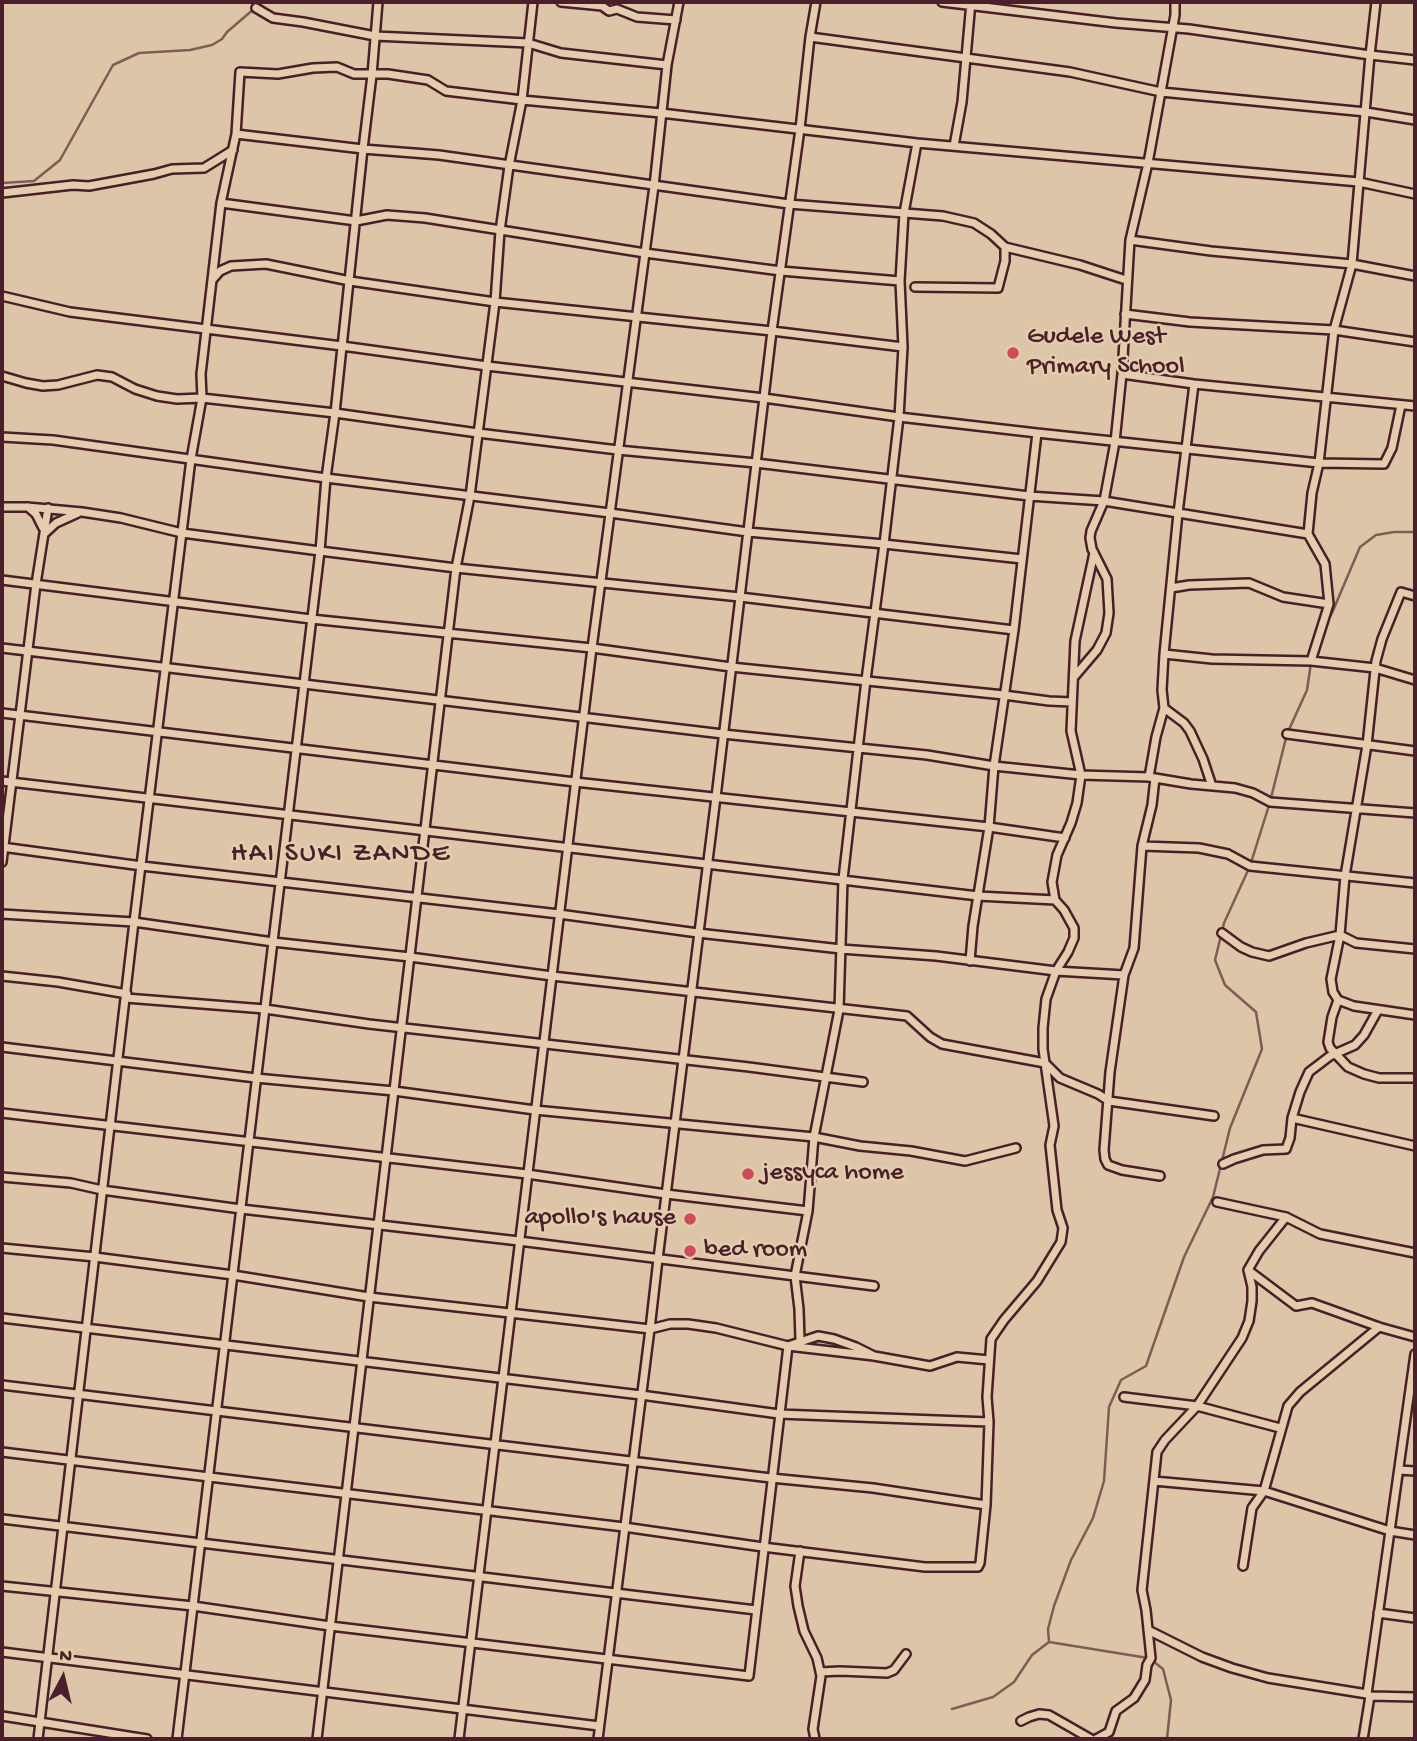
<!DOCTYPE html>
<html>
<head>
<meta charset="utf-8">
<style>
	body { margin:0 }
	#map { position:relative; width:1417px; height:1741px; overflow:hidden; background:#ddc6a7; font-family:"Gochi Hand",sans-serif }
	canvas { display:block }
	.frame { position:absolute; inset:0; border:4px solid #4a1f2b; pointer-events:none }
	.north { position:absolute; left:28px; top:1643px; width:70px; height:70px; -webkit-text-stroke:5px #e3cdac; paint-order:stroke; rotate:7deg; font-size:19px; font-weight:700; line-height:28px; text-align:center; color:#4a1f2b }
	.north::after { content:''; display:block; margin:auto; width:24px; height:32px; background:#4a1f2b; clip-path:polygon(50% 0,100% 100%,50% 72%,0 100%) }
</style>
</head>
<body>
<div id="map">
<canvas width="1417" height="1741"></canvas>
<div class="frame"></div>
<div class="north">N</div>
</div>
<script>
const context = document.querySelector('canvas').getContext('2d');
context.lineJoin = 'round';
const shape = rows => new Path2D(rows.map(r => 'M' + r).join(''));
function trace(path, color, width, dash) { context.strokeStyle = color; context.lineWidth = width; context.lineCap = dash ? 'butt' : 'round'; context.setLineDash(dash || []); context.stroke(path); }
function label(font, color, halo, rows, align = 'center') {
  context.font = font + ' "Gochi Hand",sans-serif'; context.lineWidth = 5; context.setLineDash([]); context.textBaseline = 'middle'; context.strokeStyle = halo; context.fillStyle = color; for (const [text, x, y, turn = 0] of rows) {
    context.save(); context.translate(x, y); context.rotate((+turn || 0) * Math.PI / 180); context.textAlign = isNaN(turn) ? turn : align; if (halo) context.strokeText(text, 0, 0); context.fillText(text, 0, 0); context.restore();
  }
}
const stream = shape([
	[2,183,34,181,60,160,113,65,139,53,190,50,212,45,222,39,227,32,262,2],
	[1327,621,1332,613,1360,547,1376,535,1394,532,1415,532],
	[1148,1658,1049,1642,1048,1629,1054,1606,1071,1560,1093,1518,1104,1481,1109,1407,1121,1380,1146,1366,1184,1257,1213,1197,1230,1128,1262,1049,1256,1012,1225,985,1215,960,1224,923,1250,866,1270,802,1287,734,1307,690,1311,663],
	[1153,1661,1163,1669,1171,1700,1167,1739],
	[952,1709,993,1697,1014,1682,1032,1655,1049,1642]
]);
const street = shape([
	[561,2,602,6,609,11,617,9,637,17,676,20],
	[942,2,1116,23,1189,29,1370,55,1415,60],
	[256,8,273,18,303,22,375,36,528,43,561,53,667,65],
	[810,37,1070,72,1161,92,1366,112,1415,120],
	[236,134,363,149,439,155,789,204,943,216,974,223,991,234,1005,247,1080,265,1126,280],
	[954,146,962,102,971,2],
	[2,193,73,185,89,186,154,174,172,169,204,168,233,150],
	[221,203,356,221,387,215,425,218,645,253,781,271,900,281],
	[1130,240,1211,251,1352,264,1415,276],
	[213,279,220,271,231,266,266,264,350,281,495,302,772,331,903,347],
	[915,287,998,288,1005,261,1005,247],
	[2,296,70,312,342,346,487,366,764,398,899,417,1037,433,1319,463,1384,464,1392,448,1401,405],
	[1125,314,1190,322,1334,330,1415,342],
	[1122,374,1194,384,1415,406],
	[2,376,26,383,43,386,58,385,97,375,112,377,135,389,157,396,177,399,202,398,335,413,478,433,618,450,756,463,1029,496,1104,501,1308,534],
	[2,437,53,440,326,478,610,513,748,532,884,544,1022,559],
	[2,507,27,507,82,512,121,518,182,533,320,551,456,568,740,597,1014,630],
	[28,507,36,514,43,528],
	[44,534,56,523,78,513],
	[2,580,311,619,592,648,731,667,1004,695,1049,701,1072,702],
	[1171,588,1189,585,1249,583,1283,597,1329,604],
	[1415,596,1401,592,1382,639,1376,661,1367,745,1345,876,1340,935,1331,979,1333,992,1338,1000,1354,1006,1415,1015],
	[2,648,723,734,927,755,994,766,1081,775,1149,777,1191,784,1235,788,1253,793,1270,802,1415,813],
	[1164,654,1212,659,1311,661,1375,668,1415,680],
	[1311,661,1329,604,1325,564,1308,534,1312,493,1319,463,1334,330,1352,264,1370,55,1376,2],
	[1074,677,1097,650,1106,633,1109,613,1107,579,1092,549,1090,538,1091,531,1104,501,1115,442,1122,374,1130,240,1148,163,1175,15,1175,2],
	[1164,708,1184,723,1190,731,1203,759,1212,786],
	[2,713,575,782,989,827,1065,838],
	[1287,734,1415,751],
	[1149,777,1156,737,1164,708,1162,690,1164,654,1178,513,1194,384],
	[1155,778,1152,805,1142,846,1134,948,1124,975,1110,1072,1104,1150,1105,1159,1108,1165,1122,1170,1160,1176],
	[2,781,978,896,1055,900],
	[1142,846,1199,848,1228,854,1250,866,1415,883],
	[2,847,142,866,559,914,698,933,841,949,936,956,1056,971,1124,975],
	[2,862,36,584,48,508],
	[2,914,134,922,273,942,410,957,552,976,907,1016,930,1037,942,1044,1045,1063,1060,1078,1098,1094,1109,1101,1214,1116],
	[1222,933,1241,947,1252,952,1269,956,1306,943,1340,935,1356,943,1415,949],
	[970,961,973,926,989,827,994,766,1014,630,1037,433],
	[2,976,58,982,127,994],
	[126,998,265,1009,369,1024,749,1067,863,1082],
	[1338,1000,1332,1017,1328,1042,1330,1048,1348,1067,1364,1074,1379,1078,1415,1078],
	[2,1047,256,1078,394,1091,535,1110,814,1137,860,1146,911,1151,965,1161,1016,1148],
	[2,1113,527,1174,666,1194,808,1211,814,1137,839,1010,843,879,866,680,884,544,899,417,903,347,900,281,904,213,917,143],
	[1292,1118,1415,1146],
	[1223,1164,1234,1159,1263,1150,1286,1149,1290,1138,1292,1118,1300,1092,1309,1072,1330,1056,1355,1045,1364,1035,1378,1010],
	[2,1177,71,1183,102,1190,241,1209,519,1241,874,1286],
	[1217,1202,1286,1217,1320,1234,1415,1253],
	[2,1248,95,1257,233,1275,369,1297,650,1329,670,1324,688,1324,716,1328,788,1346,874,1356,930,1366,957,1357,989,1360],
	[1248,1270,1296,1306,1312,1303,1379,1327,1415,1337],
	[2,1318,641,1395,779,1414,989,1422],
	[800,1340,799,1309,795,1276,808,1211],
	[2,1385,771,1478,873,1488,986,1505],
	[1124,1397,1197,1406,1280,1428],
	[2,1452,624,1527,763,1547,925,1567,978,1567,980,1563,986,1505,989,1422,987,1397,991,1339,1004,1320,1037,1281,1061,1242,1063,1228,1057,1210,1050,1145,1054,1126,1043,1049,1043,1028,1046,999,1056,971,1068,952,1074,938,1074,928,1064,910,1055,900,1052,882,1057,855,1071,823,1077,803,1081,775,1071,731,1075,641,1094,553],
	[1399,1470,1415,1471],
	[1154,1481,1264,1491,1390,1531,1415,1535],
	[2,1519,756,1610],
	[800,1551,795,1586,798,1606,804,1631,817,1658,821,1676,813,1729,815,1739],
	[1243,1566,1252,1508,1264,1491,1288,1406,1300,1392,1379,1327],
	[2,1586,193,1606,330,1626,749,1676,788,1346,818,1336,834,1339,856,1347,874,1356],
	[1378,1613,1415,1618],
	[1148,1630,1202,1657,1232,1668,1268,1678,1367,1694,1370,1696,1415,1697],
	[2,1652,599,1726],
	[820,1672,840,1671,887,1673,894,1670,906,1654],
	[1367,1694,1415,1354],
	[2,1716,147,1739],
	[1021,1721,1029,1717,1039,1714,1049,1715,1091,1739],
	[38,1739,134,922,191,459,202,398,201,374,221,203,236,134,240,72,278,74,313,68,337,67,354,74,388,74,428,80,446,91,522,100,661,113,917,143,1359,182,1415,194],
	[177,1739,320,551,326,478,335,413,363,149,372,75,378,2],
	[317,1739,456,568,470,496,495,302,500,231,509,166,522,100,533,2],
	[459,1739,592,648,654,186,667,65,679,2],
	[598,1739,650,1329,658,1259,716,797,772,331,800,129,810,37,816,2],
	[1096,1739,1109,1732,1116,1711,1134,1698,1145,1680,1147,1665,1151,1658,1146,1610,1142,1590,1157,1452,1165,1440,1197,1406,1242,1338,1249,1321,1252,1301,1252,1287,1248,1270,1259,1251,1286,1217],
	[1363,1739,1370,1696]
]);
const markers = [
	[1013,353,7,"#d1495b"],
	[748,1174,7,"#d1495b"],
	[690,1219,7,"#d1495b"],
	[690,1251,7,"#d1495b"]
];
const poiNames = [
	["Gudele West",1027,338],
	["Primary School",1027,368],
	["jessyca home",762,1174],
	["apollo's hause",676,1219,"right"],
	["bed room",704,1251]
];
const neighbourhoodNames = [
	["HAI SUKI ZANDE",341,856]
];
trace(stream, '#7f5c58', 2.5);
trace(street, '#4a1f2b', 12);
trace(street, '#e3cdac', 7);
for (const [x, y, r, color] of markers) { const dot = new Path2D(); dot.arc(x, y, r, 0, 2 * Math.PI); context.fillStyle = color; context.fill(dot); trace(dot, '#e3cdac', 2.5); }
label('26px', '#4a1f2b', '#e3cdac', poiNames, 'left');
context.letterSpacing = '2px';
label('28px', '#4a1f2b', '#e3cdac', neighbourhoodNames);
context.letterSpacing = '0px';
</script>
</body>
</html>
